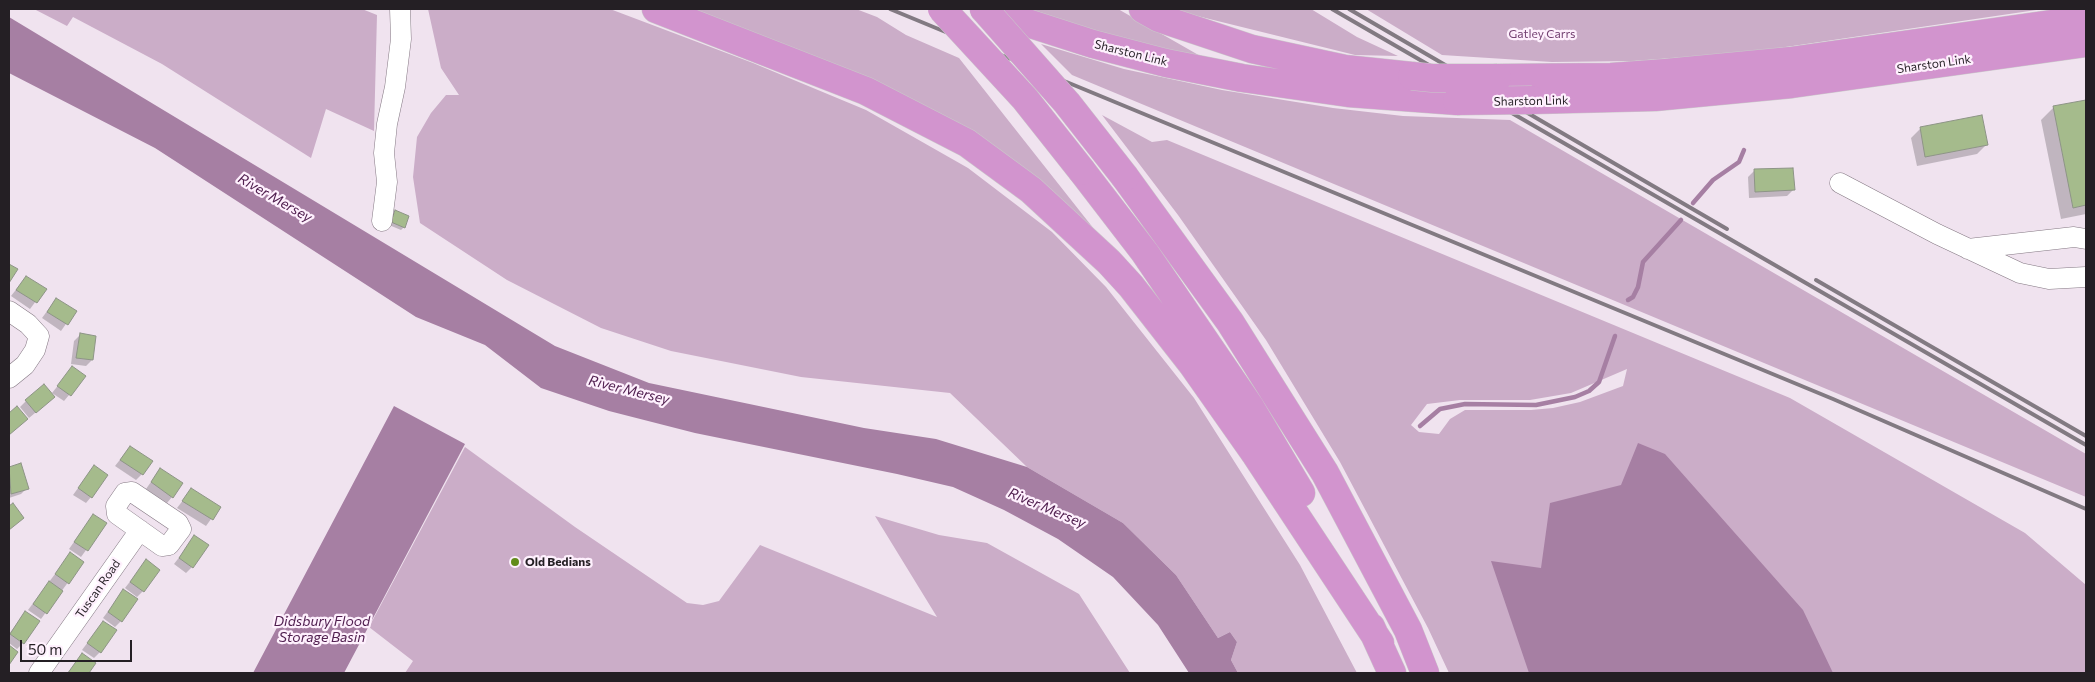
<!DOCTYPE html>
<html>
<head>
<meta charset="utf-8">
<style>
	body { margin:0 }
	#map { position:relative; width:2095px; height:682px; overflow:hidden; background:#f0e3ef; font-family:Commissioner,sans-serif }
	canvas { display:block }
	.frame { position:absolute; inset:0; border:10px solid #241f24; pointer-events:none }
	.scale { position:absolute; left:20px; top:640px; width:112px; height:22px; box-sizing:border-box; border:2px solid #241f24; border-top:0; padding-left:6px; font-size:15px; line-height:18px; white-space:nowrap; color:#241f24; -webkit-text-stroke:4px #fef0fd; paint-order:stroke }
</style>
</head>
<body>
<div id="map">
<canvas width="2095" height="682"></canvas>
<div class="frame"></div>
<div class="scale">50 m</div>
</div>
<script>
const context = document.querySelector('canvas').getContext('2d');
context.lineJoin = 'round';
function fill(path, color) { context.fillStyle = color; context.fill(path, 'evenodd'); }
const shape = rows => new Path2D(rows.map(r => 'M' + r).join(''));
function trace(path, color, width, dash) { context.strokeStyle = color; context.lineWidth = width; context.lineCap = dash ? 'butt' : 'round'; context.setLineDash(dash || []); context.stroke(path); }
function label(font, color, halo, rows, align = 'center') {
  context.font = font + ' Commissioner,sans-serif'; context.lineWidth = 4.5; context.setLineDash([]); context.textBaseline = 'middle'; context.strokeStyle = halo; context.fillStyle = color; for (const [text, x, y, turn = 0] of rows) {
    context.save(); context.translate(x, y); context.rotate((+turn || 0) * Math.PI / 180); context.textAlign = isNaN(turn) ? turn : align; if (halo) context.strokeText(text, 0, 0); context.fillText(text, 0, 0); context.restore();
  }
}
const green = shape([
	[34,9,362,9,377,15,374,131,326,109,311,158,162,64,73,17,67,26],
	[428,9,610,9,753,63,866,110,968,168,1052,232,1106,287,1194,398,1300,565,1357,673,1238,673,1231,660,1237,642,1230,632,1218,638,1176,575,1123,523,1027,467,950,393,801,377,671,351,601,328,507,280,420,223,413,177,417,137,431,113,446,95,459,95,441,68],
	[682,9,856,9,877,17,906,35,959,58,1124,267,1024,174],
	[1029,9,1118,9,1209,61,1076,26],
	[1169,9,1311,9,1357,37,1398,56,1355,55],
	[1366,9,2043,9,1752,52,1634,61,1552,62,1442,55],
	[1041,44,1124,69,1222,90,1333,108,1403,116,1510,120,2086,454,2086,497,1072,75],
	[1102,115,1152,142,1167,140,1790,398,2025,533,2086,585,2086,673,1449,673,1428,628,1340,462,1266,340,1178,215],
	[1627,369,1623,386,1580,402,1553,408,1531,410,1465,410,1450,419,1439,434,1419,432,1411,425,1427,404,1460,400,1530,400,1571,393],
	[465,447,575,527,687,603,703,605,719,601,760,545,937,617,875,516,939,535,987,543,1079,594,1130,673,405,673,413,661,369,627]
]);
const water = shape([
	[9,17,555,346,649,383,864,428,936,439,1027,467,1123,523,1176,575,1218,638,1230,632,1237,642,1231,660,1238,673,1189,673,1158,625,1113,577,1058,539,1004,510,953,487,897,474,695,433,609,411,541,388,485,345,416,317,155,148,9,73],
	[394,406,465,444,344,673,253,673],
	[1638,443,1665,454,1803,610,1833,673,1529,673,1491,561,1541,568,1550,503,1621,485]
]);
const shadow = shape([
	[2086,101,2086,214,2061,219,2041,120,2054,107],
	[1920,129,1986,145,1977,154,1917,166,1911,138],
	[1754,171,1793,190,1787,196,1749,198,1748,177],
	[396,212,404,227,401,230,389,225],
	[26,277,45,289,30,309,11,296],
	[56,299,75,311,61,331,42,318],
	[80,335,92,360,86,366,71,364,74,341],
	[72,368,84,377,64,401,52,393],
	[26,401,47,403,29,418,20,407],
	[130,447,142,474,136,480,115,466],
	[20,465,27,488,21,494,9,498,9,468],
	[160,469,172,497,167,503,146,489],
	[89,473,91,497,86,503,73,495],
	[191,490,219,508,206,526,177,508],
	[93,515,105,524,81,557,69,549],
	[195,537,192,567,186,573,174,564],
	[70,554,83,562,41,619,28,610],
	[146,561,143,591,137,597,125,588],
	[123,591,121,621,115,627,103,618],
	[25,613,23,643,17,649,9,643,9,634],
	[103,622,100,652,94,658,82,650],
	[82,655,94,663,87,673,67,673]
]);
const stream = shape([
	[1693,203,1713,180,1739,162,1744,150],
	[1628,300,1633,297,1638,287,1643,262,1681,220],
	[1420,426,1440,409,1465,404,1536,405,1575,397,1589,391,1599,382,1615,336]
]);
const building = shape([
	[2086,100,2086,205,2073,208,2053,106,2086,100],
	[1982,115,1988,145,1925,157,1920,127,1982,115],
	[1793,168,1795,190,1755,192,1754,169,1793,168],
	[395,210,409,216,405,228,391,222,395,210],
	[9,264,18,269,9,283,9,264],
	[26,276,47,289,37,303,16,290,26,276],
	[56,298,77,311,68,325,47,312,56,298],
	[80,333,96,336,93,360,76,358,80,333],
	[72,366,86,376,71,396,57,386,72,366],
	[44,384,55,397,36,413,25,400,44,384],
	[17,406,28,419,9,435,9,413,17,406],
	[130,446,153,461,143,475,120,460,130,446],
	[21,463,29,489,11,494,9,467,21,463],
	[94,465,108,475,92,498,78,488,94,465],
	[160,468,183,483,173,498,151,482,160,468],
	[191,488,221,507,213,520,182,501,191,488],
	[13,503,24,518,9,530,9,506,13,503],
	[93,514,107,523,88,551,74,542,93,514],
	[194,535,209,545,193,568,179,558,194,535],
	[70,552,84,562,69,584,55,574,70,552],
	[146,559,160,570,144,592,130,582,146,559],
	[49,581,63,591,47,614,33,604,49,581],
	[123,589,138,599,122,622,108,612,123,589],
	[25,611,40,621,24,644,10,634,25,611],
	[103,621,117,630,101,653,87,643,103,621],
	[9,645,18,652,9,665,9,645],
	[82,653,96,663,89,673,68,673,82,653]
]);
const minor = shape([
	[1840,183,1937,234,2020,273,2049,279,2086,277],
	[382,221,387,182,384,153,387,124,395,87,401,39,400,9],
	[1968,249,2074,237,2086,239],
	[9,311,28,324,39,336,35,350,25,365,9,378],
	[132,492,178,523,181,529,169,545,162,546,117,514,116,506,125,493,132,492],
	[39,673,140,530]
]);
const highway = shape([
	[656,9,866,91,967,143,1031,190,1109,262,1131,286,1192,364,1256,455,1380,643],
	[984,9,1093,44,1166,63,1242,78,1348,93,1457,101],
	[1143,9,1159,18,1252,49,1345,69,1412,76],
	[1497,78,1611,77,1665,73,1790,61,2086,19],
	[1532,100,1655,97,1792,84,2086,43],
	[1082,171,1145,253,1250,407,1301,493],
	[1125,177,1230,322,1325,473,1408,630,1425,673],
	[1371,627,1392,673]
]);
const rail = shape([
	[890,9,1833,399,2086,509],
	[1332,9,2086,445],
	[1349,9,1727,229],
	[1816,280,2086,436]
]);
const highwayBridge = shape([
	[942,9,1025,99,1082,171],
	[984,9,1067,103,1125,177],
	[1412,76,1432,78,1497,78],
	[1457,101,1532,100]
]);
const markers = [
	[515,562,5,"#628b1a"]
];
const parkNames = [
	["Gatley Carrs",1542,34]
];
const streetNames = [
	["Sharston Link",1131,53,14],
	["Sharston Link",1934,64,-8],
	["Sharston Link",1531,101,-1],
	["Tuscan Road",98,589,-55]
];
const poiNames = [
	["Old Bedians",525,562]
];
const waterNames = [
	["River Mersey",275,198,30],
	["River Mersey",629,390,14],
	["River Mersey",1047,508,23],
	["Didsbury Flood",322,621],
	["Storage Basin",322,637]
];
fill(green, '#cbadc8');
fill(water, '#a67fa3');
fill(shadow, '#0003');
trace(stream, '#a67fa3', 4.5);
fill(building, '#a5bb8c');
trace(building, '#8d9486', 1);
trace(minor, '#847883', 21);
trace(highway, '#cac9ca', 29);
trace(minor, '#fff', 20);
trace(highway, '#d294ce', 28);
trace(rail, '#827a82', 4);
trace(highwayBridge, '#cac9ca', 29, []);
trace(highwayBridge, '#d294ce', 28);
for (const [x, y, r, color] of markers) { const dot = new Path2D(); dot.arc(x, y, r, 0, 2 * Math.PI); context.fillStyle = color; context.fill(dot); trace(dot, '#fef0fd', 2); }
label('12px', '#744172', '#fef0fd', parkNames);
label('12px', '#241f24', '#fef0fd', streetNames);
label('bold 12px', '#241f24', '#fef0fd', poiNames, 'left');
label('italic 14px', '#512050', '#fef0fd', waterNames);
</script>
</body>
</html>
